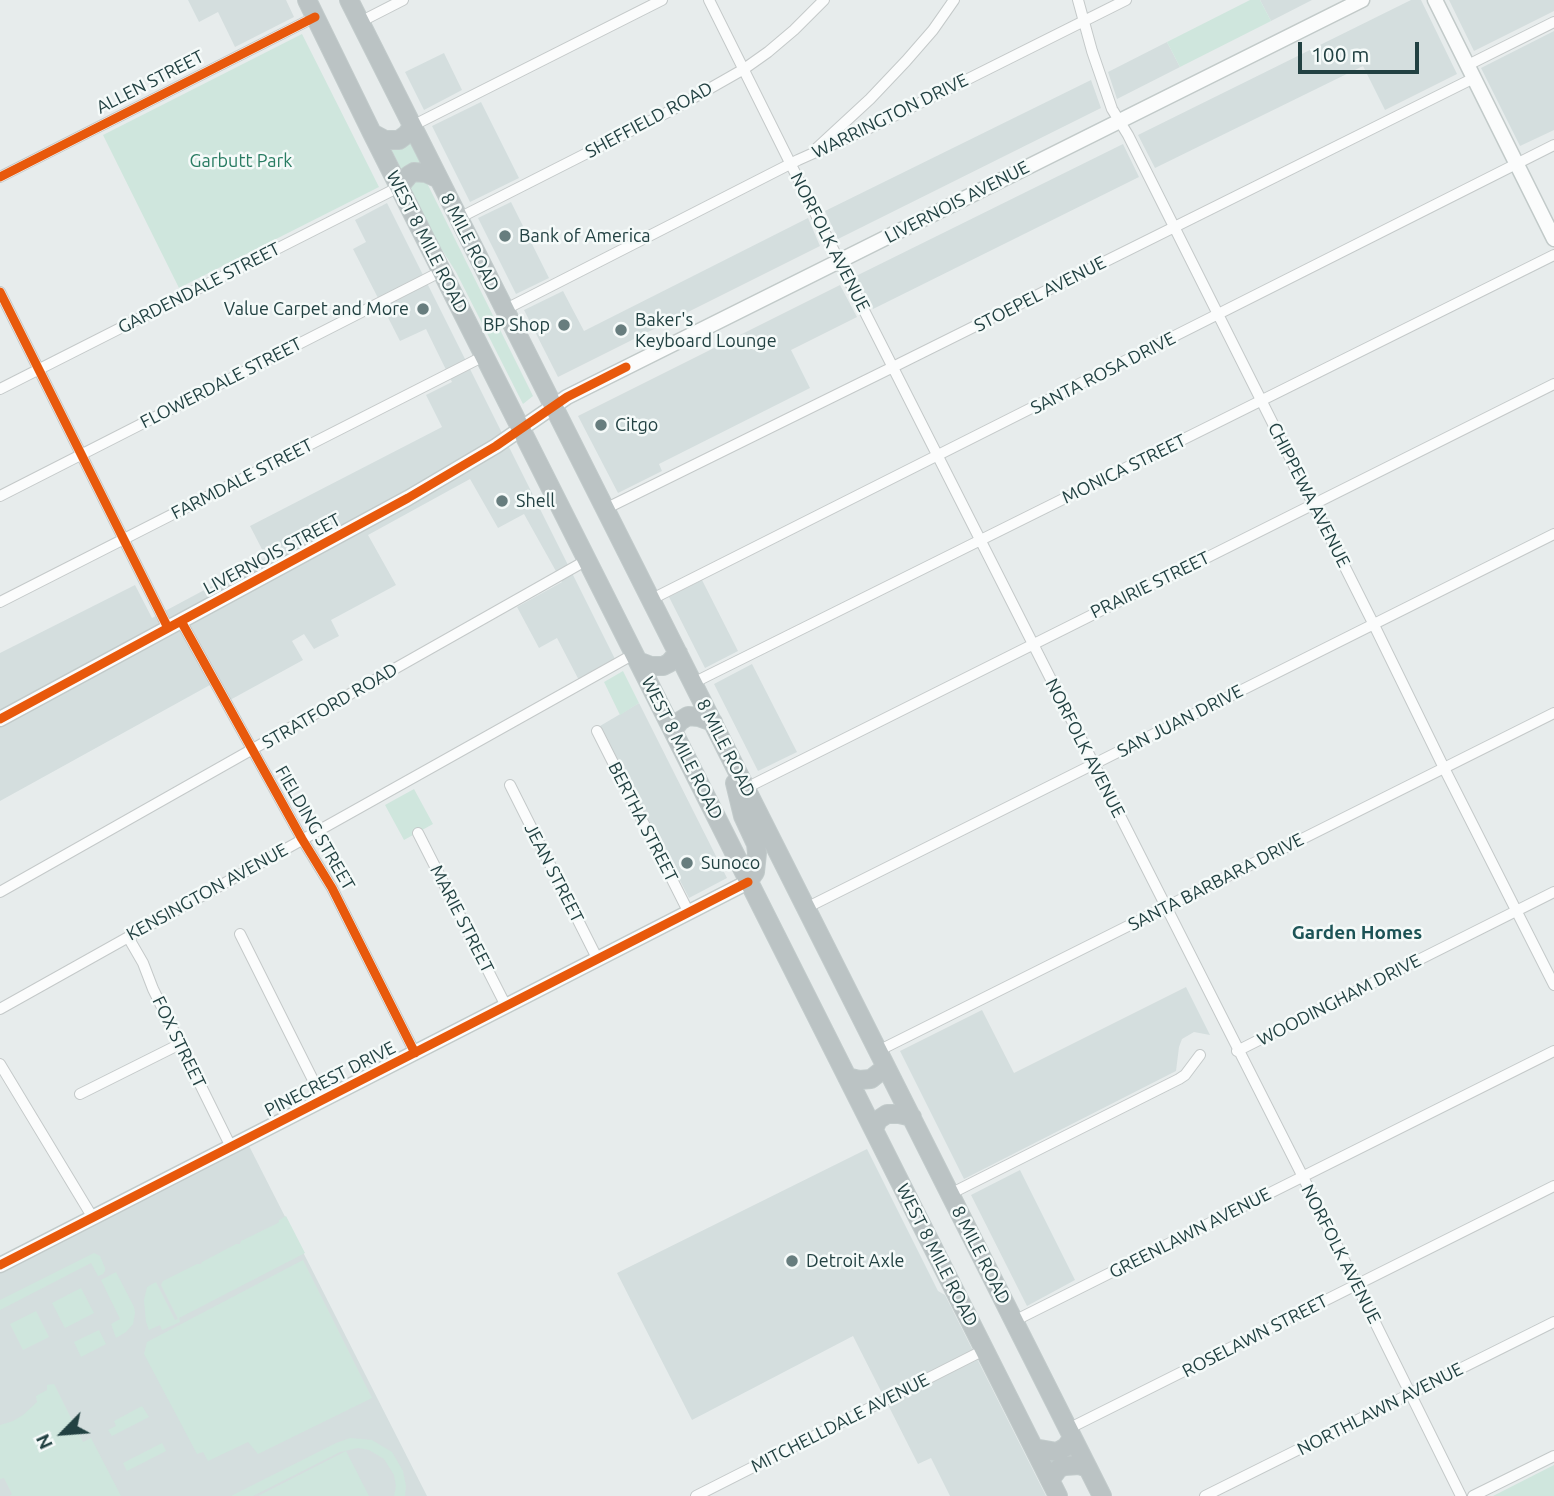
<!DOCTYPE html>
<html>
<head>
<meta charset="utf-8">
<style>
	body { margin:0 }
	#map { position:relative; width:1554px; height:1496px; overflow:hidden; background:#e7ecec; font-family:Ubuntu,sans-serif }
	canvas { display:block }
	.north { position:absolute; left:28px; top:1398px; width:70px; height:70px; -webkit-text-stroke:5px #f5faf9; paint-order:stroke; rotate:245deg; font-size:19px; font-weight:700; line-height:28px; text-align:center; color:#224142 }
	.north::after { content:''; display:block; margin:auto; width:24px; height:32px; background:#224142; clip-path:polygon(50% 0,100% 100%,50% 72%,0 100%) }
	.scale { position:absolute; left:1298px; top:42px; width:121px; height:32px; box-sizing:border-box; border:4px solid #224142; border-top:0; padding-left:9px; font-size:21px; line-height:24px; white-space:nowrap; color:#224142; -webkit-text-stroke:5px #f5faf9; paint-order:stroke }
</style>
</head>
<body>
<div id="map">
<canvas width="1554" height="1496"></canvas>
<div class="north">N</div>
<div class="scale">100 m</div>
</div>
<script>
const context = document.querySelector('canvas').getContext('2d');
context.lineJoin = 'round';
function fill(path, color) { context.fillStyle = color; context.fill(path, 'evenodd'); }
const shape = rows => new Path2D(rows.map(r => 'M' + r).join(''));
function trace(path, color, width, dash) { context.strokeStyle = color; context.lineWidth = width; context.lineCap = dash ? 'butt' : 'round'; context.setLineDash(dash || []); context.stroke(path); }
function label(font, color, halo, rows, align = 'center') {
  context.font = font + ' Ubuntu,sans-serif'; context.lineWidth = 5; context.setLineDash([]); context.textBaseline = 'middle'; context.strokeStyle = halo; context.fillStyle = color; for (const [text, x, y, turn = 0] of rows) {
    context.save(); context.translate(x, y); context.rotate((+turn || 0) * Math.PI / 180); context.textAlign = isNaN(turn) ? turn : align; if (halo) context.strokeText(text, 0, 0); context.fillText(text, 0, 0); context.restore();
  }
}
const built = shape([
	[188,0,286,0,294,17,235,47,218,12,199,22],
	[1260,0,1312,0,1271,21],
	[1411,0,1421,0,1457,74,1385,110,1363,66,1155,168,1138,135],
	[1449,0,1554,0,1554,11,1474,51],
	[1554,31,1554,130,1520,146,1481,68],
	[1167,42,1180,67,1117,99,1108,72],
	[444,53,462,90,424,110,405,72],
	[1091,80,1101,108,838,239,825,211],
	[481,102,519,178,470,202,432,126],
	[1123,144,1139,177,873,309,856,276],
	[511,202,549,278,516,294,478,218],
	[387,203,619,667,582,686,557,638,539,648,517,607,562,582,524,514,498,528,470,479,368,535,396,585,331,620,339,636,314,649,304,634,292,641,303,660,230,700,219,680,0,801,0,653,135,585,152,618,266,557,250,526,442,427,426,395,452,382,426,329,400,341,353,249,366,242,355,220],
	[808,218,820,246,558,377,524,310,563,291,584,331],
	[840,285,857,317,791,350,810,388,659,464,662,471,618,493,578,416],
	[702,580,738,651,705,668,669,597],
	[752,664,797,752,758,771,714,684],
	[639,703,727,878,689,898,600,726],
	[1186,987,1210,1035,1194,1032,1182,1039,1179,1047,1176,1071,964,1179,900,1051,982,1010,1014,1073],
	[245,1138,427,1496,0,1496,0,1264],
	[867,1149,938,1291,945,1295,1046,1496,950,1496,931,1458,918,1464,853,1336,692,1420,617,1273],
	[1020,1170,1075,1280,1027,1306,971,1195]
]);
const green = shape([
	[1250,0,1260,0,1271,21,1180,67,1167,42],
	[302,34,379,187,179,288,103,135],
	[410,141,421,165,402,171,390,147],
	[412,180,425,181,427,183,533,396,523,404,456,272,439,245,411,190,409,185],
	[623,671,639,703,620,715,604,682],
	[414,789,433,824,404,840,385,805],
	[286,1216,305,1253,179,1318,180,1322,162,1330,160,1325,149,1330,146,1322,144,1300,147,1287,156,1282,175,1320,178,1319,161,1285,163,1281,197,1264,201,1264,202,1262,236,1244,240,1244,241,1241,276,1224,279,1222,279,1220],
	[94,1253,100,1256,105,1268,105,1271,103,1274,98,1276,91,1263,0,1310,0,1300],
	[303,1260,372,1398,258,1454,248,1442,208,1461,203,1452,197,1454,144,1354,147,1342],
	[116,1272,134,1307,135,1313,133,1324,126,1332,116,1338,111,1324,120,1319,101,1280],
	[81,1288,94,1313,65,1328,52,1303],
	[36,1311,49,1337,23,1350,10,1324],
	[99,1330,106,1344,81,1357,74,1342],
	[54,1384,83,1442,91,1438,121,1496,9,1496,12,1494,4,1478,0,1479,0,1425,13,1421,23,1415,37,1402,36,1396,47,1390,47,1385],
	[142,1406,149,1417,112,1436,108,1430,116,1426,114,1421],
	[350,1438,372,1440,392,1452,403,1471,406,1486,405,1496,394,1496,396,1486,394,1475,384,1459,369,1450,358,1448,340,1452,253,1496,231,1496,336,1443],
	[162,1443,166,1451,127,1471,123,1463],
	[346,1451,369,1496,258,1496],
	[1554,1465,1554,1496,1493,1496]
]);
const street = shape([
	[709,0,839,261,1303,1177,1461,1496],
	[1078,0,1092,51,1112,109,1128,135,1374,625,1444,768,1554,985],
	[360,22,403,0],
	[1468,65,1554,22],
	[412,126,662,0],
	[817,148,870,99,906,61,933,30,954,0],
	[0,177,315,17],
	[459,218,672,110,744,69,768,52,794,30,824,0],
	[0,292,168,628],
	[504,310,798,160,874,126,1126,0],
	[0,389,399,187],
	[0,496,442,271],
	[605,509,893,367,1474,78],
	[652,599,1554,145],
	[0,602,484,356],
	[181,621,302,839,332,888,415,1053],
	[693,683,1554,255],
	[597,731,689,913],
	[510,785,598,960],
	[746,788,1554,384],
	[418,833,506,1006],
	[0,892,587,560],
	[806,908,1554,534],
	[240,934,323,1100],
	[128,937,143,963,153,989,231,1147],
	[0,1009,634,654],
	[878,1051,1554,713],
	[1237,1051,1554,892],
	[0,1064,93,1218],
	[80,1094,180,1044],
	[950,1194,1179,1079,1185,1075,1200,1055],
	[1014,1321,1554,1051],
	[1068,1429,1554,1186],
	[696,1496,984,1350],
	[1205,1496,1554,1322],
	[1473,1496,1554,1456]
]);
const secondary = shape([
	[1435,0,1554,239],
	[0,719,408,498,496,446,567,397,1362,0],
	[0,1265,748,882]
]);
const highway = shape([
	[307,0,372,133,1058,1496],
	[349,0,1102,1496],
	[372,133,385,140,399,140,407,134,412,126],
	[399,187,409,175,414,172,426,173,439,179],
	[638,661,651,666,663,666,669,663,678,653],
	[673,730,680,721,688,716,699,717,713,722],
	[735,783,743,816,756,844,757,853,755,872,748,882],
	[847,1077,859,1080,871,1079,881,1071,885,1065],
	[874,1129,878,1120,887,1114,899,1114,912,1117],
	[1034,1448,1057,1452,1066,1447,1072,1438],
	[1050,1480,1059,1468,1065,1466,1079,1465,1088,1468]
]);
const cycleway = shape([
	[0,177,315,17],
	[0,292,168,628],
	[181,621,302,839,332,888,415,1053],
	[0,719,408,498,496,446,567,397,626,367],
	[0,1265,748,882]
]);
const markers = [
	[505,236,7,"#677d7e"],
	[423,309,7,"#677d7e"],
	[564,325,7,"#677d7e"],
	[621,330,7,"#677d7e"],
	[601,425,7,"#677d7e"],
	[502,501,7,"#677d7e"],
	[687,863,7,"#677d7e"],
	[792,1261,7,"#677d7e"]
];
const streetNames = [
	["ALLEN STREET",150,82,-27],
	["WARRINGTON DRIVE",890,116,-26],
	["SHEFFIELD ROAD",649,120,-28],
	["LIVERNOIS AVENUE",957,202,-27],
	["WEST 8 MILE ROAD",427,242,63],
	["8 MILE ROAD",470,242,63],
	["NORFOLK AVENUE",830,242,63],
	["GARDENDALE STREET",199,288,-27],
	["STOEPEL AVENUE",1040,294,-27],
	["SANTA ROSA DRIVE",1103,373,-27],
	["FLOWERDALE STREET",221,383,-27],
	["MONICA STREET",1124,469,-26],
	["FARMDALE STREET",242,479,-27],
	["CHIPPEWA AVENUE",1309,495,63],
	["LIVERNOIS STREET",272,554,-28],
	["PRAIRIE STREET",1150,585,-26],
	["STRATFORD ROAD",330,706,-30],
	["SAN JUAN DRIVE",1180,721,-27],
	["WEST 8 MILE ROAD",682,748,63],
	["8 MILE ROAD",726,748,63],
	["NORFOLK AVENUE",1085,748,63],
	["BERTHA STREET",643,822,63],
	["FIELDING STREET",315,828,60],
	["JEAN STREET",554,873,63],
	["SANTA BARBARA DRIVE",1216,882,-27],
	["KENSINGTON AVENUE",207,892,-29],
	["MARIE STREET",462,919,63],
	["WOODINGHAM DRIVE",1339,1000,-27],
	["FOX STREET",179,1042,64],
	["PINECREST DRIVE",330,1079,-27],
	["GREENLAWN AVENUE",1190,1233,-27],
	["NORFOLK AVENUE",1341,1254,63],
	["WEST 8 MILE ROAD",937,1255,63],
	["8 MILE ROAD",981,1255,63],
	["ROSELAWN STREET",1255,1336,-27],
	["NORTHLAWN AVENUE",1380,1409,-27],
	["MITCHELLDALE AVENUE",840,1423,-27]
];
const parkNames = [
	["Garbutt Park",241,161]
];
const poiNames = [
	["Bank of America",519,236],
	["Value Carpet and More",409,309,"right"],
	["Baker's",635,320],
	["Keyboard Lounge",635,341],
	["BP Shop",550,325,"right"],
	["Citgo",615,425],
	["Shell",516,501],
	["Sunoco",701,863],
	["Detroit Axle",806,1261]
];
const neighbourhoodNames = [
	["Garden Homes",1357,933]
];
fill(built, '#d4dede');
fill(green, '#cfe6dd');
trace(street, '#c4c9c9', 12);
trace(secondary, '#c2cac9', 17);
trace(highway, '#c2cbcb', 20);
trace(street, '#fbfcfc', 10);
trace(secondary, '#fbfcfc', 14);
trace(highway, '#bbc3c4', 18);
trace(cycleway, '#e8590c', 9);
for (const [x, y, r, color] of markers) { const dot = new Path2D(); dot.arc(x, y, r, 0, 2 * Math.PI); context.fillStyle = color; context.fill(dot); trace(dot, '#f5faf9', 2.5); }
label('18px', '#224142', '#f5faf9', streetNames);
label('18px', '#287c62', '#f5faf9', parkNames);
label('18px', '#224142', '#f5faf9', poiNames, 'left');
label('bold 19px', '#1c5356', '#f5faf9', neighbourhoodNames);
</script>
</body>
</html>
